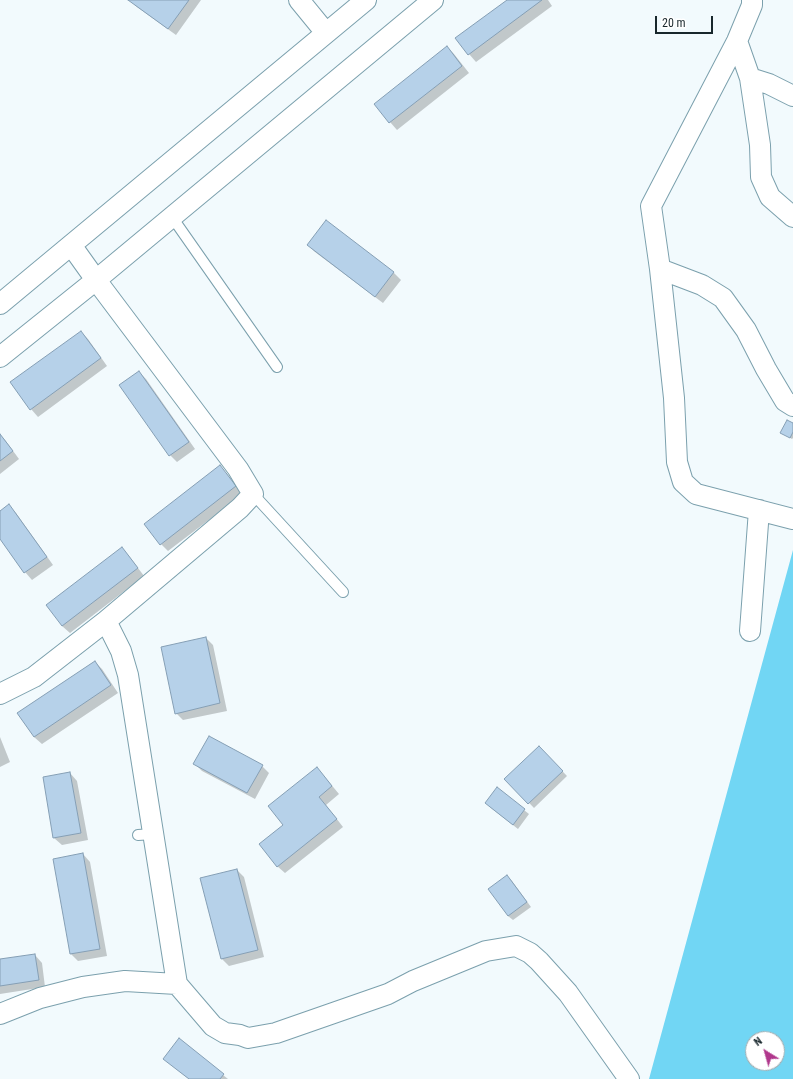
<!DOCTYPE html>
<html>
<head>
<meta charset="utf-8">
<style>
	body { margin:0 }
	#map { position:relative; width:793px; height:1079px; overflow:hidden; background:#f2fafd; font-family:"Roboto Condensed",sans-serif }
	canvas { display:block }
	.north { position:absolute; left:745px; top:1031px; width:40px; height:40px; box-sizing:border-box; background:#fff; border:1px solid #a3a9ab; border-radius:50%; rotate:323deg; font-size:11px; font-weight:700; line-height:16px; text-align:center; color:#18272c }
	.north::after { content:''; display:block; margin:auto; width:14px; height:18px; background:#b0378c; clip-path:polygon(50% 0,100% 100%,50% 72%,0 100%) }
	.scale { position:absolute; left:655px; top:16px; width:58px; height:18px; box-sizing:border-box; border:2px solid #18272c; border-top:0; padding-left:5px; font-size:12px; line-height:14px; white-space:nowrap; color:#18272c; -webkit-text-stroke:3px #fff; paint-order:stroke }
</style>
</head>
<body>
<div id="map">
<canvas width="793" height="1079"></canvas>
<div class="north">N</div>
<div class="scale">20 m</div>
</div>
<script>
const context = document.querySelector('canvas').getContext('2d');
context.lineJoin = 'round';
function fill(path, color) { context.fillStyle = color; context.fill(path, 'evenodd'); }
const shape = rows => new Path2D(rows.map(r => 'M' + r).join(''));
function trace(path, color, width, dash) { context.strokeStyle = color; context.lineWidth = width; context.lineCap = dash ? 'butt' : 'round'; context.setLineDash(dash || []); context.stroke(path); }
const green = shape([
	[793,550,793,1079,649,1079],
	[753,1039,777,1039,777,1063,753,1063]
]);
const shadow = shape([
	[130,0,201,0,176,35,137,7],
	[509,0,548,0,552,6,476,62,469,54],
	[447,47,454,54,469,73,397,130,390,122,375,104],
	[308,245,393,272,401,280,383,303,315,252],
	[81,332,88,339,107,366,38,417,31,409],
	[139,372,146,379,195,449,177,462,170,455],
	[793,424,793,438,792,439,781,433],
	[0,435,5,440,19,459,0,474],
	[220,467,227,474,243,494,168,551,161,544],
	[9,506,16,513,53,565,32,580,25,572,0,538,0,512],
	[122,548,129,556,144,576,70,633,62,626],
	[206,638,213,645,227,711,183,720,176,713],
	[95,662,102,669,118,693,42,744,34,737],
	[0,737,10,762,0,767],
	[539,747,567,776,534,808,506,779],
	[195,764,262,766,269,773,255,799,202,771],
	[317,768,324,776,339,794,326,805,343,827,285,873,277,866,284,825],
	[70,773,77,781,88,840,62,845,54,838,44,778],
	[497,789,529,814,518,829,491,808,486,803],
	[83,854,90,862,107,956,78,961,71,954],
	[237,870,244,877,264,957,229,966,222,959],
	[507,876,512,881,531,907,513,920,508,916],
	[35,955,42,963,45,987,0,994,0,960],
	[180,1040,223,1075,228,1079,189,1079,169,1063]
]);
const building = shape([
	[128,0,189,0,168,29,128,0],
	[507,0,542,0,468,55,455,38,507,0],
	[447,46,462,66,389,123,374,104,447,46],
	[326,220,394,272,375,297,307,245,326,220],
	[81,331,101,358,30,410,10,382,81,331],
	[139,371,189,442,169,456,119,385,139,371],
	[787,420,793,423,793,432,790,438,780,433,787,420],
	[0,434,13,451,0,461,0,434],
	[220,465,236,486,160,545,144,524,220,465],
	[9,504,47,557,24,573,0,539,0,511,9,504],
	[122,547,138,568,62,626,46,605,122,547],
	[206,637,220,703,175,714,161,647,206,637],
	[95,661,111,685,34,737,17,713,95,661],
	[209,736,263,765,247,793,193,764,209,736],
	[539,746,563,771,528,804,504,779,539,746],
	[317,767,332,786,319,797,337,819,277,867,259,844,283,825,268,806,317,767],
	[70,772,81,833,53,838,43,777,70,772],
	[497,787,525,809,513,825,485,803,497,787],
	[83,853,100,949,70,954,53,859,83,853],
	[237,869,258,950,221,959,200,878,237,869],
	[507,875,527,902,508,916,488,889,507,875],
	[35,954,39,980,0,986,0,959,35,954],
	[179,1038,224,1074,220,1079,189,1079,163,1059,179,1038]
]);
const service = shape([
	[172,217,277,367],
	[253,494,343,592],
	[138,835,153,834]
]);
const minor = shape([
	[299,0,326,33],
	[752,0,752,5,737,41,651,206,660,269,674,398,677,462,683,482,696,494,793,519],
	[737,41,750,78,760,145,761,177,770,197,793,217],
	[750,78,769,84,793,96],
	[660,269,702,285,723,298,746,330,766,369,785,401,793,406],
	[0,304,366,0],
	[0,357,96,280,433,0],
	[106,621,121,651,128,675,177,984,213,1026,225,1033,240,1035,248,1038,276,1033,388,994,413,981,486,951,516,946,530,953,539,961,568,993,629,1079],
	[750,631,759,510],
	[0,694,34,677,106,621,240,508,253,494,238,469,96,280,71,245],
	[0,1014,40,998,83,987,125,981,177,984]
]);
fill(green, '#71d6f4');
fill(shadow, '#0003');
fill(building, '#b6d1e9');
trace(building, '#859fb5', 1);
trace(service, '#7ba0ad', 12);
trace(minor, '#7ba0ad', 22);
trace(service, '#fff', 10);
trace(minor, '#fff', 20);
</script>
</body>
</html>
